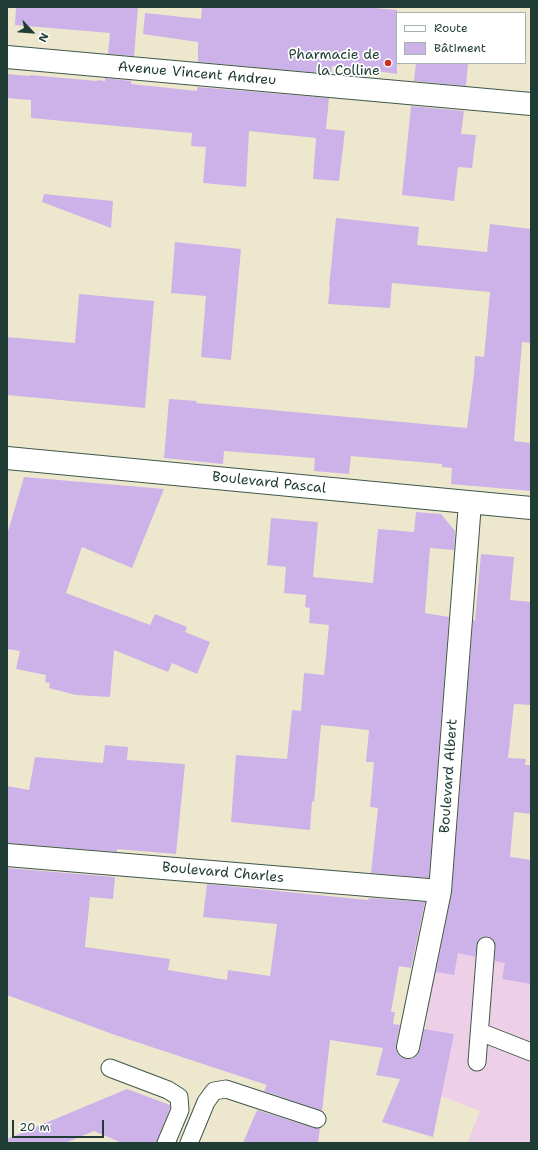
<!DOCTYPE html>
<html>
<head>
<meta charset="utf-8">
<style>
	body { margin:0 }
	#map { position:relative; width:538px; height:1150px; overflow:hidden; background:#ede8cd; font-family:"Shantell Sans",sans-serif }
	canvas { display:block }
	.frame { position:absolute; inset:0; border:8px solid #1f3d34; pointer-events:none }
	.legend { position:absolute; left:396px; top:12px; width:130px; height:52px; box-sizing:border-box; background:#fff; border:1px solid #a5b1ae; margin:0; padding:5px 7px; list-style:none; font-size:12px; color:#1f3d34 }
	.legend li { display:flex; align-items:center; gap:8px; height:20px }
	.legend b { width:20px; border:1px solid #a5b1ae }
	.north { position:absolute; left:12px; top:12px; width:40px; height:40px; -webkit-text-stroke:3px #fff; paint-order:stroke; rotate:116deg; font-size:11px; font-weight:700; line-height:16px; text-align:center; color:#1f3d34 }
	.north::after { content:''; display:block; margin:auto; width:14px; height:18px; background:#1f3d34; clip-path:polygon(50% 0,100% 100%,50% 72%,0 100%) }
	.scale { position:absolute; left:12px; top:1120px; width:92px; height:18px; box-sizing:border-box; border:2px solid #1f3d34; border-top:0; padding-left:5px; font-size:12px; line-height:14px; white-space:nowrap; color:#1f3d34; -webkit-text-stroke:3px #fff; paint-order:stroke }
</style>
</head>
<body>
<div id="map">
<canvas width="538" height="1150"></canvas>
<div class="frame"></div>
<ul class="legend">
<li><b style="height:5px;background:#fff"></b>Route</li>
<li><b style="height:11px;background:#cdb2e9"></b>Bâtiment</li>
</ul>
<div class="north">N</div>
<div class="scale">20 m</div>
</div>
<script>
const context = document.querySelector('canvas').getContext('2d');
context.lineJoin = 'round';
function fill(path, color) { context.fillStyle = color; context.fill(path, 'evenodd'); }
const shape = rows => new Path2D(rows.map(r => 'M' + r).join(''));
function trace(path, color, width, dash) { context.strokeStyle = color; context.lineWidth = width; context.lineCap = dash ? 'butt' : 'round'; context.setLineDash(dash || []); context.stroke(path); }
function label(font, color, halo, rows, align = 'center') {
  context.font = font + ' "Shantell Sans",sans-serif'; context.lineWidth = 3.5; context.setLineDash([]); context.textBaseline = 'middle'; context.strokeStyle = halo; context.fillStyle = color; for (const [text, x, y, turn = 0] of rows) {
    context.save(); context.translate(x, y); context.rotate((+turn || 0) * Math.PI / 180); context.textAlign = isNaN(turn) ? turn : align; if (halo) context.strokeText(text, 0, 0); context.fillText(text, 0, 0); context.restore();
  }
}
const built = shape([
	[454,847,531,860,531,1143,467,1143,480,1111,416,1087]
]);
const building = shape([
	[16,7,138,7,134,56,108,54,110,33,15,25],
	[202,7,364,7,397,10,397,74,355,68,332,66,331,74,198,62,198,42,143,34,145,13,201,19],
	[416,63,468,63,466,86,414,81],
	[7,74,30,76,30,75,97,81,97,80,105,81,105,78,131,81,131,84,197,91,197,87,329,98,326,129,345,131,339,181,313,179,316,138,249,131,246,187,203,183,206,147,191,146,192,133,31,118,31,100,7,98],
	[411,106,464,111,461,134,476,135,472,168,458,167,454,201,402,195],
	[44,194,113,201,111,228,42,202],
	[336,218,419,227,417,245,487,252,490,224,531,229,531,343,522,342,514,441,531,443,531,491,451,484,452,468,442,467,442,464,351,456,349,474,314,471,315,458,224,451,223,464,164,458,169,399,197,401,196,403,467,428,474,374,475,356,484,357,490,292,392,283,390,308,328,304,330,287,329,287],
	[175,242,241,249,231,360,201,357,206,296,171,293],
	[79,294,154,301,145,408,7,395,7,337,75,343],
	[24,477,164,489,132,568,82,547,66,593,150,625,155,614,187,627,185,632,210,642,197,674,172,663,168,672,114,650,110,697,76,695,49,688,50,683,45,682,46,675,16,669,20,651,7,649,7,535],
	[416,512,441,514,455,531,454,550,430,548,425,613,449,617,429,878,371,873,378,808,370,807,374,762,366,762,369,730,321,725,314,802,312,801,310,830,231,822,236,755,287,759,292,710,301,711,304,673,324,675,329,625,309,623,310,608,305,607,306,595,284,593,286,567,267,565,271,518,318,522,313,577,373,583,378,529,414,532],
	[481,554,514,557,510,600,531,602,531,705,514,704,508,758,526,759,525,765,531,765,531,814,514,812,510,857,531,860,531,984,502,979,505,963,495,961,495,942,492,938,487,936,481,937,478,941,475,957,458,953,454,975,436,972,452,892,473,620,475,621],
	[105,745,128,747,127,760,185,764,176,854,117,849,117,852,7,843,7,786,29,790,35,757,103,763],
	[7,868,115,877,113,899,90,897,85,947,170,959,168,970,227,980,228,970,270,976,277,924,203,917,207,884,368,900,369,898,425,902,411,968,399,966,391,1012,395,1012,393,1024,400,1025,396,1044,396,1051,399,1056,405,1059,412,1059,418,1055,420,1050,424,1029,454,1034,433,1137,382,1122,400,1079,376,1075,383,1048,330,1040,322,1111,264,1091,267,1085,115,1035,7,995],
	[127,1089,170,1105,170,1108,156,1143,122,1143,94,1131,65,1143,7,1143,7,1139],
	[257,1110,314,1128,320,1128,318,1143,243,1143]
]);
const service = shape([
	[480,1032,531,1052],
	[477,1062,486,946],
	[110,1068,168,1090,179,1097,180,1110,166,1143],
	[189,1143,206,1102,214,1091,226,1089,317,1119]
]);
const minor = shape([
	[7,57,531,104],
	[7,458,531,508],
	[7,855,440,891],
	[408,1047,440,891,470,503]
]);
const markers = [
	[388,63,4,"#c8321e"]
];
const poiNames = [
	["Pharmacie de",380,55],
	["la Colline",380,71]
];
const streetNames = [
	["Avenue Vincent Andreu",197,74,5],
	["Boulevard Pascal",269,483,6],
	["Boulevard Albert",449,776,-86],
	["Boulevard Charles",223,873,5]
];
fill(built, '#edd0e8');
fill(building, '#cdb2e9');
trace(service, '#3e574b', 19);
trace(minor, '#3e574b', 24);
trace(service, '#fff', 17);
trace(minor, '#fff', 22);
for (const [x, y, r, color] of markers) { const dot = new Path2D(); dot.arc(x, y, r, 0, 2 * Math.PI); context.fillStyle = color; context.fill(dot); trace(dot, '#fff', 1.5); }
label('14px', '#1f3d34', '#fff', poiNames, 'right');
label('14px', '#1f3d34', '#fff', streetNames);
</script>
</body>
</html>
